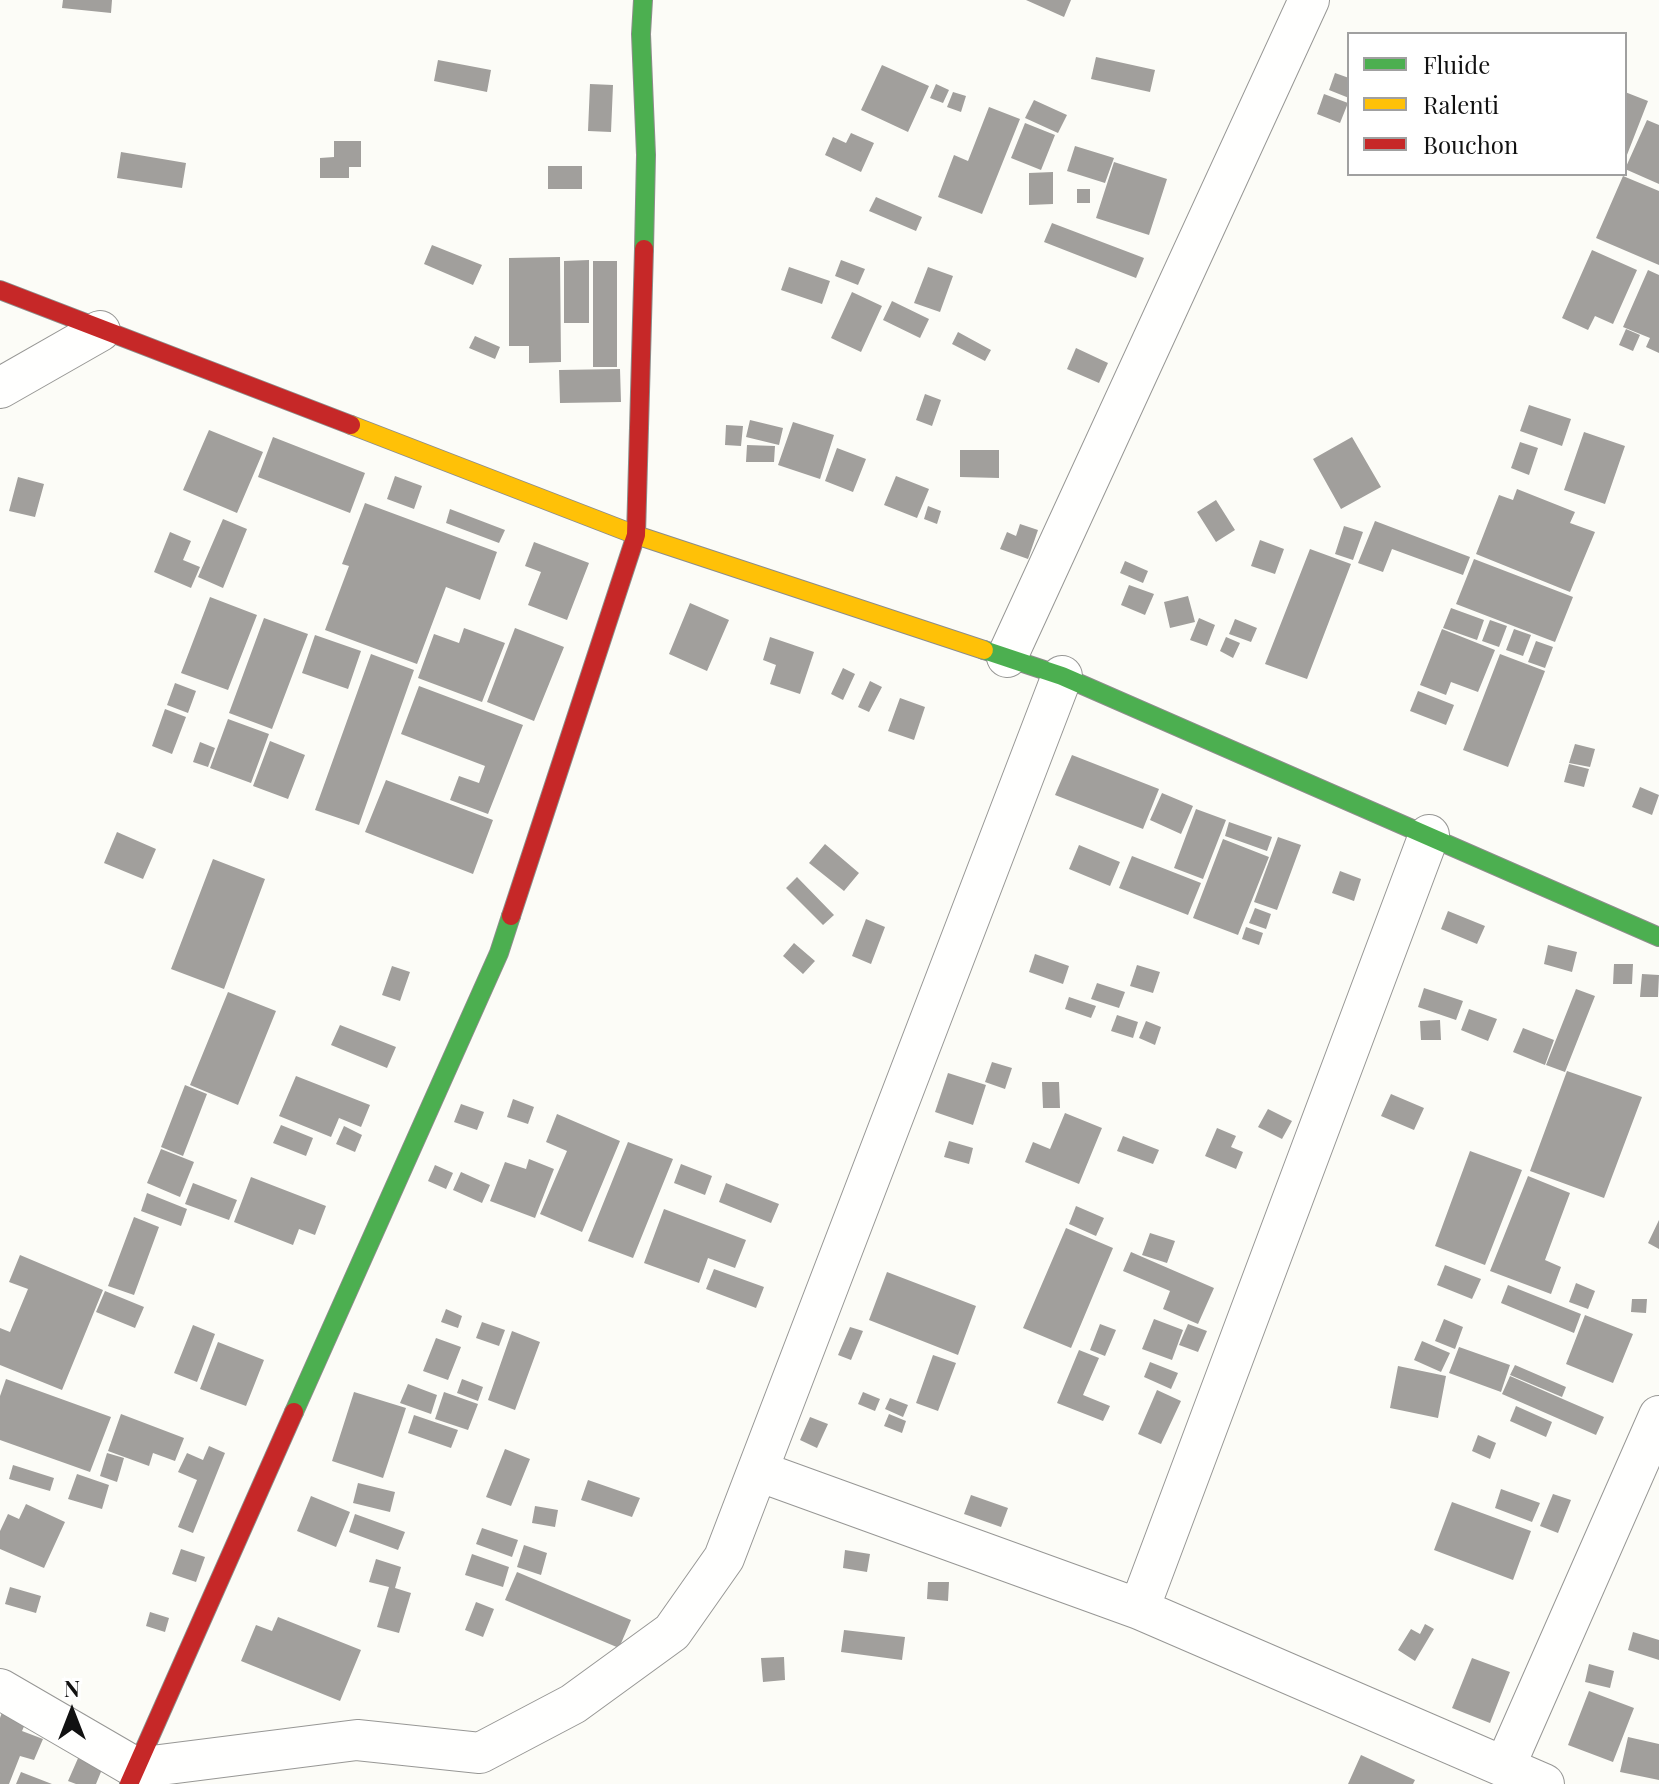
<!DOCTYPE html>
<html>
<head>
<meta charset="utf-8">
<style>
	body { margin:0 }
	#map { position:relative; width:1659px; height:1784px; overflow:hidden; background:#fcfcf7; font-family:"Playfair Display",serif }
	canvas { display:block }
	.legend { position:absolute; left:1347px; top:32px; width:280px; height:144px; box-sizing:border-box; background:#fff; border:2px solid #a0a0a0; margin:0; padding:10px 14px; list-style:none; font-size:24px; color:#111 }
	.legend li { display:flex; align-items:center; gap:16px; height:40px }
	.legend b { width:40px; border:2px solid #a0a0a0 }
	.north { position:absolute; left:32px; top:1672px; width:80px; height:80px; -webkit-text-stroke:6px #fff; paint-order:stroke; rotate:0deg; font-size:22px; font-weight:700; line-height:32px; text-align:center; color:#111 }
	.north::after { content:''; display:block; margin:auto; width:28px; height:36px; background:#111; clip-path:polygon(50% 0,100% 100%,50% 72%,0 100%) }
</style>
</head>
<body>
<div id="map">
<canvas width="1659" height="1784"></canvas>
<ul class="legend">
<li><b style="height:10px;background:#4caf50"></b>Fluide</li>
<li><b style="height:10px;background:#ffc107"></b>Ralenti</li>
<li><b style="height:10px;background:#c62828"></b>Bouchon</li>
</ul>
<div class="north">N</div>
</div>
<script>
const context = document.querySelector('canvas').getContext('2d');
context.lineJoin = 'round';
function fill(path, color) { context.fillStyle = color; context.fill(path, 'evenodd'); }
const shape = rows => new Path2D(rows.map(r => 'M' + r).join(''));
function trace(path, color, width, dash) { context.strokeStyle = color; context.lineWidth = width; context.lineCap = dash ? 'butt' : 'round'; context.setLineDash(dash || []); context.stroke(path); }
const building = shape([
	[63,0,112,0,111,13,62,8],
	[1026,0,1071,0,1064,17],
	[1096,57,1155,70,1150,92,1091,79],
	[438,60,491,70,487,92,434,81],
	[882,65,929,86,908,132,861,110],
	[1335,73,1349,78,1349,98,1329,90],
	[590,84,613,85,611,132,588,131],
	[936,84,949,90,943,103,930,98],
	[953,92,966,96,961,112,947,107],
	[1625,92,1648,101,1625,160],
	[1324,94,1348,103,1340,123,1317,114],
	[1034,100,1067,115,1058,133,1025,118],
	[989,107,1020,119,982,214,938,197,954,155,968,161],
	[1647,120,1659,125,1659,184,1625,169],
	[1025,123,1055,135,1041,170,1011,158],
	[851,133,874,143,861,172,825,155,833,137,846,143],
	[334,141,361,141,361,167,349,167,349,178,320,178,320,158,334,157],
	[1075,146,1114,158,1105,183,1067,171],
	[121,152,186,163,182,188,117,178],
	[1114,162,1167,179,1149,235,1096,218],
	[548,166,582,166,582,189,548,189],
	[1053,172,1053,204,1029,205,1029,173],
	[1623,176,1659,191,1659,265,1596,238],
	[1077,189,1090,189,1090,203,1077,203],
	[876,197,922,217,916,231,869,211],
	[1052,223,1144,258,1136,278,1044,242],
	[432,245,482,265,473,285,424,264],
	[1592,250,1637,270,1613,324,1595,316,1588,330,1562,318],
	[560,257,561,362,529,363,529,346,509,346,509,258],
	[589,260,589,323,564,323,564,261],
	[841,260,865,269,858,285,835,276],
	[593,261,617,261,617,367,593,367],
	[789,267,830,281,822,304,781,290],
	[928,267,953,276,940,312,914,303],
	[1648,270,1659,275,1659,353,1646,347,1650,338,1623,327],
	[852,292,882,306,861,352,831,338],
	[892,301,929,319,920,338,883,320],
	[1626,329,1640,335,1633,351,1619,345],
	[958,332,991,350,985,361,952,344],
	[475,336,500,347,495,359,469,348],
	[1076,348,1108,363,1099,383,1067,369],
	[620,369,621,402,560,403,559,370],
	[925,394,941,400,932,426,916,420],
	[1529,405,1571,419,1562,446,1520,431],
	[750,420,783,428,779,445,746,437],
	[793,422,834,435,820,479,778,465],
	[726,425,743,426,741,446,725,445],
	[209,430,263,452,237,513,183,490],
	[1584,432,1625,446,1605,504,1564,490],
	[273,437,365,473,350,513,258,477],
	[1352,437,1381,487,1341,509,1313,459],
	[1520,442,1538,448,1529,475,1511,468],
	[747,445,775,446,774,462,746,462],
	[837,448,866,459,853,492,825,481],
	[960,450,999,450,999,478,960,477],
	[395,476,422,486,414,509,387,499],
	[896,476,929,489,917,518,884,505],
	[18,477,44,484,35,517,9,511],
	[1517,489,1575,512,1570,523,1595,532,1570,592,1476,554,1499,495,1513,500],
	[1216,500,1235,530,1216,542,1197,512],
	[365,503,497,552,480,600,446,587,417,664,325,630,349,566,342,564],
	[928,506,941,511,937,524,924,519],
	[450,509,505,530,499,543,446,523],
	[223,519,247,529,223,588,198,577],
	[1375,521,1470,557,1463,575,1392,549,1383,572,1358,563],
	[1020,524,1038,530,1028,559,1000,549,1007,532,1016,536],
	[1344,526,1363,532,1353,560,1335,554],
	[170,532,191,541,183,560,200,567,191,588,154,572],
	[1260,540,1284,549,1275,574,1251,566],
	[534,542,589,563,567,620,528,605,541,572,525,566],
	[1310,549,1351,564,1307,679,1265,664],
	[1474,559,1573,597,1555,642,1456,604],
	[1125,561,1148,571,1143,583,1120,573],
	[1129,585,1154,594,1145,615,1121,605],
	[1188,596,1195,622,1170,628,1164,602],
	[210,597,257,615,228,690,181,673],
	[690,603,729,620,707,671,669,654],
	[1451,608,1484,620,1477,640,1443,628],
	[264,618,308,634,272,729,229,713],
	[1199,618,1215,625,1207,646,1190,640],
	[1235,619,1257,628,1251,642,1229,634],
	[1490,620,1507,626,1499,647,1482,641],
	[464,628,505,643,482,702,418,678,434,634,459,643],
	[515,628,564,647,534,721,487,702],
	[1442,629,1495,650,1478,692,1451,682,1446,695,1420,685],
	[1514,629,1531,635,1523,656,1506,650],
	[315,635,361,651,348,689,302,673],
	[770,637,814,652,800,694,770,684,776,665,763,660],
	[1226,637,1240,643,1233,658,1220,651],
	[1536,641,1553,647,1545,668,1528,662],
	[371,654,414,670,359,825,315,810],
	[1500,654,1545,671,1508,767,1463,750],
	[843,668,855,674,843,700,831,694],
	[870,681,882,687,869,712,858,707],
	[175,683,196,691,188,713,167,705],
	[419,686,523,725,488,814,450,800,459,776,479,783,485,766,401,734],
	[1418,691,1454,705,1446,725,1410,711],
	[900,698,925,707,914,740,888,731],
	[165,709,186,717,172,754,152,746],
	[228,719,269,734,251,783,210,768],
	[270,741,305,755,288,799,253,786],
	[200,742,215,748,208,767,193,762],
	[1575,744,1595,749,1590,767,1569,763],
	[1072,755,1159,789,1143,829,1055,795],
	[1569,764,1589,769,1584,787,1564,782],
	[386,780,493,820,473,874,365,832],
	[1640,787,1659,795,1652,815,1632,807],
	[1162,793,1193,806,1181,834,1150,820],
	[1196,809,1226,820,1203,879,1174,868],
	[1229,822,1272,837,1267,851,1225,836],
	[117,832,156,849,143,879,104,863],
	[1278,837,1301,845,1277,910,1254,902],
	[1223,839,1269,857,1238,935,1193,918],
	[825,844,859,873,844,891,809,863],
	[1079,845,1120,862,1110,886,1069,869],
	[1132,856,1201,883,1188,915,1119,888],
	[213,859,265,879,224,989,171,969],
	[1340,871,1361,879,1354,901,1332,893],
	[797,877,834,915,823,925,786,888],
	[1255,908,1271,914,1266,929,1249,923],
	[1448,911,1485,926,1477,944,1441,929],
	[866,919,885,927,871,964,852,956],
	[1246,927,1263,933,1259,945,1242,939],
	[794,943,815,961,803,974,783,956],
	[1548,945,1577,952,1572,972,1544,964],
	[1035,954,1069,966,1063,984,1029,972],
	[1614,964,1633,964,1632,984,1613,984],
	[1137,965,1160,972,1153,993,1130,986],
	[392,966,410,972,400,1001,382,995],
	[1642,974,1659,975,1658,997,1640,997],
	[1097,983,1125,992,1119,1008,1091,999],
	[1424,988,1463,1001,1456,1020,1418,1007],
	[1576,989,1595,996,1565,1072,1546,1065],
	[228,992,276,1011,238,1105,190,1085],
	[1069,997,1096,1006,1091,1018,1065,1009],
	[1469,1009,1497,1019,1488,1041,1461,1030],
	[1117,1015,1138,1022,1133,1038,1111,1031],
	[1440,1020,1441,1040,1421,1040,1420,1021],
	[1146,1021,1161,1027,1155,1045,1139,1038],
	[340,1025,396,1047,387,1068,331,1045],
	[1523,1028,1554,1040,1545,1065,1513,1052],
	[992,1062,1012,1068,1005,1089,985,1082],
	[1567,1071,1642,1097,1604,1198,1530,1171],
	[948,1073,986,1085,973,1125,935,1112],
	[296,1076,370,1105,361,1127,339,1118,331,1137,279,1116],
	[1042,1082,1059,1082,1060,1108,1043,1108],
	[185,1085,207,1094,183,1156,161,1147],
	[1391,1094,1424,1108,1414,1130,1381,1116],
	[513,1099,534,1107,528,1124,507,1117],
	[461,1104,484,1112,477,1130,454,1122],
	[1268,1109,1292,1121,1282,1139,1258,1127],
	[1065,1113,1102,1128,1079,1184,1025,1162,1033,1142,1050,1149],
	[557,1114,620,1141,582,1232,540,1214,567,1151,546,1142],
	[281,1125,313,1138,306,1156,273,1143],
	[344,1126,362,1135,355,1152,336,1144],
	[1217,1128,1236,1136,1231,1147,1243,1152,1236,1169,1205,1156],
	[1123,1136,1159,1150,1153,1164,1117,1151],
	[949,1141,973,1148,969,1164,944,1157],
	[628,1142,673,1159,633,1258,588,1241],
	[161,1149,194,1162,180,1197,147,1183],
	[1470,1151,1522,1170,1485,1265,1435,1246],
	[529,1159,554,1169,535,1218,490,1201,505,1162,526,1169],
	[681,1164,712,1176,705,1195,674,1183],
	[435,1165,453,1173,446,1189,428,1181],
	[461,1172,490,1185,482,1203,453,1190],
	[1528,1176,1570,1193,1545,1260,1561,1267,1551,1294,1490,1271],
	[251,1177,326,1206,315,1235,299,1229,293,1245,234,1222],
	[193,1183,237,1200,229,1220,185,1204],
	[726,1183,779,1204,771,1223,719,1202],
	[147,1193,187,1209,181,1226,141,1211],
	[1076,1206,1104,1218,1096,1236,1069,1224],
	[664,1209,746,1240,735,1268,708,1258,699,1283,644,1263],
	[134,1217,159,1227,134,1295,108,1286],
	[1659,1220,1659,1249,1648,1243],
	[1066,1228,1113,1248,1071,1348,1023,1328],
	[1150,1233,1175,1241,1167,1263,1142,1255],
	[1131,1252,1214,1288,1198,1324,1163,1309,1170,1291,1123,1271],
	[20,1255,103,1290,62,1390,0,1365,0,1328,10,1332,28,1289,9,1282],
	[1445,1265,1481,1279,1472,1299,1437,1285],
	[714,1269,764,1287,756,1308,706,1289],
	[887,1272,976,1306,958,1355,869,1320],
	[1576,1283,1595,1291,1588,1309,1569,1302],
	[1508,1285,1581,1314,1574,1333,1501,1303],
	[105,1291,144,1307,135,1328,96,1312],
	[1632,1299,1647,1299,1646,1313,1631,1312],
	[446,1309,462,1316,458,1328,441,1322],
	[1585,1315,1633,1334,1613,1383,1566,1364],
	[1154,1319,1183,1330,1172,1360,1142,1349],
	[1444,1319,1463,1327,1455,1349,1435,1341],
	[482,1322,505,1330,499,1346,476,1338],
	[1100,1324,1116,1330,1105,1356,1090,1350],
	[1188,1324,1207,1331,1198,1352,1179,1345],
	[193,1325,215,1334,197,1382,174,1373],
	[850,1327,863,1331,851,1360,838,1355],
	[512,1331,540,1342,515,1410,488,1400],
	[436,1338,461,1347,448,1380,423,1371],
	[1422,1341,1450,1353,1441,1372,1414,1360],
	[218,1342,264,1360,246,1406,200,1389],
	[1459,1347,1510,1365,1501,1392,1449,1373],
	[1079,1350,1099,1358,1083,1395,1110,1406,1103,1421,1057,1403],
	[933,1355,956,1363,938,1411,916,1403],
	[1150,1362,1178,1373,1171,1389,1144,1377],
	[1515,1365,1566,1387,1562,1397,1510,1375],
	[1398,1366,1446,1376,1438,1418,1390,1408],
	[1510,1376,1604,1417,1596,1435,1502,1394],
	[6,1379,111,1417,90,1472,0,1440,0,1396],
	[462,1379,483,1387,478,1401,457,1393],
	[408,1384,437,1395,431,1414,400,1403],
	[1157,1390,1181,1401,1161,1444,1138,1434],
	[354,1392,406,1408,383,1478,332,1461],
	[444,1392,478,1404,468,1430,435,1419],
	[863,1392,880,1399,875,1411,858,1404],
	[890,1398,908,1405,903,1417,885,1409],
	[1516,1406,1552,1422,1546,1437,1510,1421],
	[121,1414,184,1438,175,1461,153,1453,149,1466,108,1451],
	[889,1414,906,1421,902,1433,884,1426],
	[414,1415,458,1430,451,1448,408,1433],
	[810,1417,828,1424,817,1448,800,1440],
	[1478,1435,1496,1443,1490,1459,1472,1451],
	[209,1446,225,1453,193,1533,178,1527,197,1480,178,1472,187,1453,203,1460],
	[505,1449,530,1459,511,1506,486,1497],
	[107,1453,124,1458,117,1482,100,1476],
	[13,1465,54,1478,50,1491,9,1479],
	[77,1474,109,1485,102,1509,68,1499],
	[588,1480,640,1498,632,1517,581,1500],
	[358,1483,395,1492,390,1512,353,1503],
	[1501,1489,1540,1503,1532,1522,1495,1508],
	[1553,1494,1571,1500,1558,1533,1540,1526],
	[971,1495,1008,1508,1001,1527,964,1514],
	[311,1496,350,1512,336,1547,297,1531],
	[1452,1502,1531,1531,1513,1580,1434,1550],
	[26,1504,65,1522,44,1568,0,1549,0,1531,8,1514,19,1519],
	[535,1506,558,1510,555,1527,532,1523],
	[355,1514,405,1532,398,1550,349,1532],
	[482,1528,518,1540,512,1557,476,1544],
	[524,1545,547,1553,541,1575,517,1567],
	[181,1549,205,1557,196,1582,172,1574],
	[845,1550,870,1554,867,1572,843,1568],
	[472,1554,509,1567,503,1587,465,1575],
	[376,1559,401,1567,395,1588,411,1593,399,1633,377,1627,389,1587,369,1582],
	[517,1572,631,1620,619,1648,505,1600],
	[928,1582,949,1582,948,1601,927,1599],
	[10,1587,41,1596,36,1613,5,1604],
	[476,1602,494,1609,483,1637,465,1630],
	[150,1612,169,1618,165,1632,146,1626],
	[278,1617,361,1650,340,1701,241,1661,256,1625,272,1631],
	[1425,1624,1434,1629,1415,1661,1398,1650,1411,1629,1420,1634],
	[844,1630,905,1637,902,1660,841,1652],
	[1633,1632,1659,1640,1659,1660,1628,1650],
	[784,1657,785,1680,763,1682,761,1658],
	[1472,1658,1510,1672,1490,1723,1452,1708],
	[1589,1664,1614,1671,1610,1688,1585,1682],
	[1589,1691,1634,1708,1613,1762,1568,1745],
	[2,1712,26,1722,22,1731,43,1739,34,1760,20,1756,9,1784,0,1784,0,1718],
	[1628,1737,1659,1744,1659,1780,1620,1772],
	[1361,1755,1415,1780,1413,1784,1348,1784],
	[79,1756,103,1767,96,1784,76,1784,68,1781],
	[21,1772,52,1784,16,1784]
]);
const street = shape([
	[0,388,100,331],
	[1007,657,1309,0],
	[758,1471,1139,1609,1544,1784],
	[1139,1609,1429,835],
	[0,1689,136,1768,357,1740,480,1753,573,1704,672,1632,724,1558,1062,676],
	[1505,1766,1659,1416]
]);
const fast = shape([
	[643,0,641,34,646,155,644,249],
	[984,650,1062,676,1659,937],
	[294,1412,499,953,511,916]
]);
const slow = shape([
	[351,425,636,535,984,650]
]);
const jam = shape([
	[0,290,351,425],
	[511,916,636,535,644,249],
	[129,1784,294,1412]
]);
fill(building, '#a19f9c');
trace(street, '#979795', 42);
trace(fast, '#8d8d8b', 20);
trace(slow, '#8d8d8b', 20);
trace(jam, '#8d8d8b', 20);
trace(street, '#fffffe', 40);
trace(fast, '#4caf50', 18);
trace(slow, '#ffc107', 18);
trace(jam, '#c62828', 18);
</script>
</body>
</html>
